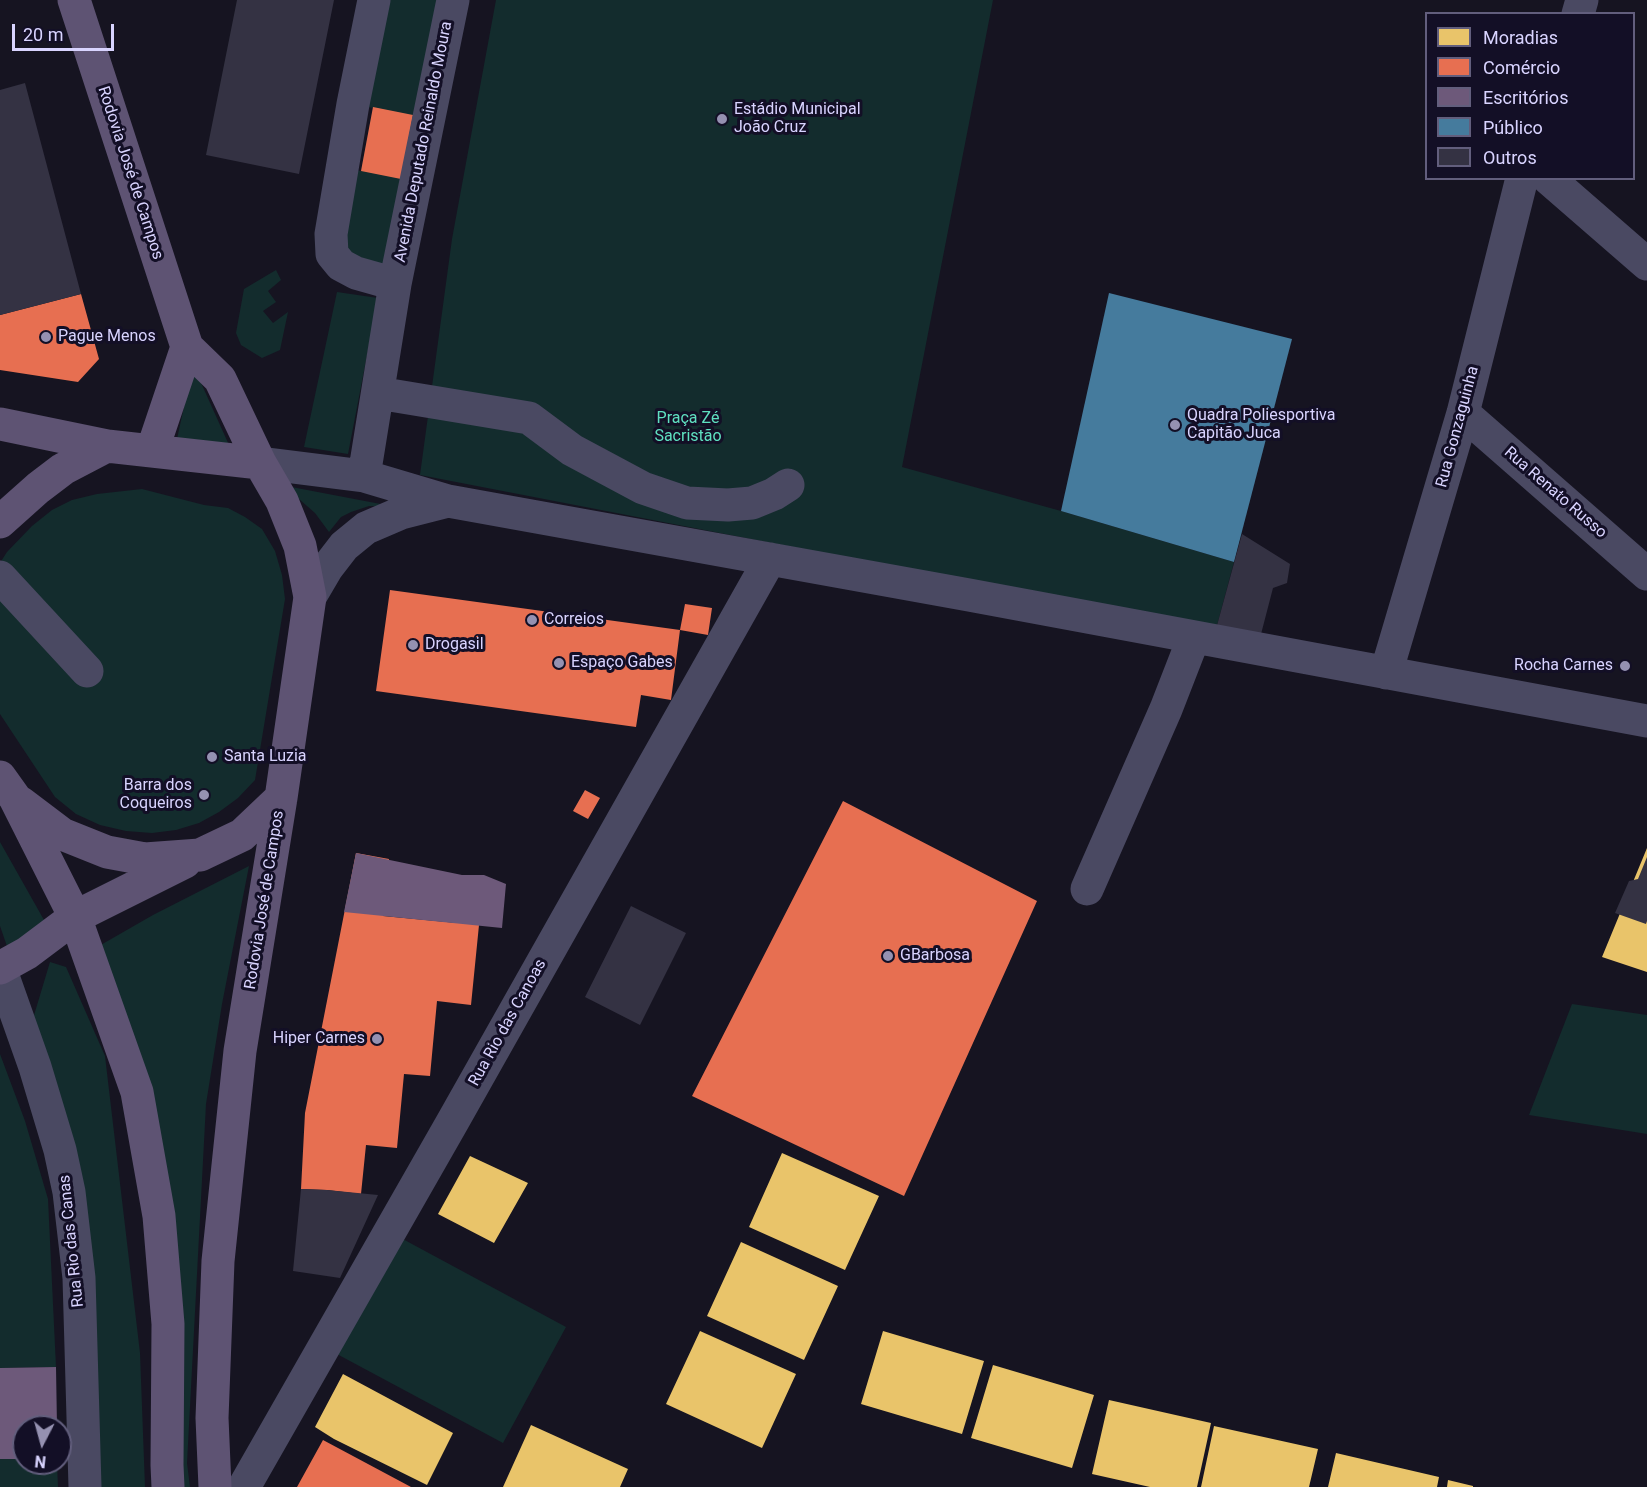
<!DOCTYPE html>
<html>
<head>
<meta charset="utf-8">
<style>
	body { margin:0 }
	#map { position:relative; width:1647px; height:1487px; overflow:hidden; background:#161421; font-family:Roboto,sans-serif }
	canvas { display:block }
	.legend { position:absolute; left:1425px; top:12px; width:210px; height:168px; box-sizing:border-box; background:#130f26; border:2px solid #625e7d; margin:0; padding:8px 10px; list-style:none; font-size:18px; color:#d9d4ff }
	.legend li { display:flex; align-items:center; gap:12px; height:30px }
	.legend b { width:30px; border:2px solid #625e7d }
	.north { position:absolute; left:12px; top:1415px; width:60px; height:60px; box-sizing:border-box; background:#130f26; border:2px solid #625e7d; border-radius:50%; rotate:186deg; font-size:16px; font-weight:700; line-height:24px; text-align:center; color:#d9d4ff }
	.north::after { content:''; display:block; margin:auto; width:21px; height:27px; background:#9591b1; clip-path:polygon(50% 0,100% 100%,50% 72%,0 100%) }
	.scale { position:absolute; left:12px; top:24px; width:102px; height:27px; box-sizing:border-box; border:3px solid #d9d4ff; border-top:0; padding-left:8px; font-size:18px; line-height:21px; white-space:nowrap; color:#d9d4ff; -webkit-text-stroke:4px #130f26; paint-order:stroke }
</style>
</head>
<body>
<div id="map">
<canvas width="1647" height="1487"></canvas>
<ul class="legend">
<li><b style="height:16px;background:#e9c46a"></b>Moradias</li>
<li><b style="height:16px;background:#e76f51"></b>Comércio</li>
<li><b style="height:16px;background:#6d597a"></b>Escritórios</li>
<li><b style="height:16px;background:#457b9d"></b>Público</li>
<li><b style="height:16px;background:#343243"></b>Outros</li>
</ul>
<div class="north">N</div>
<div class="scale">20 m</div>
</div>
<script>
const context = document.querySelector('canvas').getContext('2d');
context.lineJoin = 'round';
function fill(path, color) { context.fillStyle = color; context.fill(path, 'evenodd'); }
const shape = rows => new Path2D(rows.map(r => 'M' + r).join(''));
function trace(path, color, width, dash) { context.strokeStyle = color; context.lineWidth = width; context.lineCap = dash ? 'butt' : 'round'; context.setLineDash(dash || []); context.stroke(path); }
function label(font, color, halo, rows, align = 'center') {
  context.font = font + ' Roboto,sans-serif'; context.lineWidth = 6; context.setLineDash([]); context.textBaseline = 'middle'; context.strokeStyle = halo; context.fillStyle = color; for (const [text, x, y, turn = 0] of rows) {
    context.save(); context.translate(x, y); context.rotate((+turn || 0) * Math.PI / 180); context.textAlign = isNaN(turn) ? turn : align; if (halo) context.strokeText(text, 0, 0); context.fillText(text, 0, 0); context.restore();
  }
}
const green = shape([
	[374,0,453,0,395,284,356,273,331,234,342,168,361,171,373,108,353,104],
	[496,0,993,0,902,467,1061,511,1234,562,1216,629,420,475,452,239],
	[276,270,281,280,268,291,276,302,263,311,273,323,288,312,280,350,262,358,241,345,236,333,244,289],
	[337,292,378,298,348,454,304,447],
	[193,365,229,445,177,439],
	[281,485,391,506,369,506,351,512,341,517,329,532,315,513,299,499],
	[142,489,204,505,228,508,245,517,262,529,275,551,282,575,285,599,255,780,238,798,219,812,199,823,176,830,152,833,126,831,100,825,76,814,55,797,0,714,0,563,7,552,32,526,52,510,72,500,97,494],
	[0,842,44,920,10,955,0,926],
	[249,866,222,1004,206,1104,187,1463,190,1487,174,1487,163,1272,92,950,153,915],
	[50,962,66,967,105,1056,140,1353,145,1487,96,1487,29,1032],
	[1572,1004,1647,1015,1647,1134,1529,1115],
	[0,1054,25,1121,48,1199,56,1367,0,1368],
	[399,1237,566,1327,503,1443,335,1353],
	[0,1459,24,1459,24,1463,57,1463,58,1487,0,1487]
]);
const homes = shape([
	[1647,848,1647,972,1602,957],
	[782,1153,879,1196,845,1270,749,1227],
	[470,1156,528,1183,494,1243,438,1214],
	[741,1242,838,1286,804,1360,707,1316],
	[700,1331,796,1374,762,1448,666,1404],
	[883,1331,984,1361,962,1434,861,1404],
	[993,1365,1094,1395,1072,1468,971,1438],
	[343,1374,453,1433,427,1485,334,1439,315,1427],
	[1109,1400,1211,1423,1197,1487,1150,1487,1092,1474],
	[531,1425,628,1469,620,1487,503,1487],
	[1214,1426,1318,1449,1309,1487,1201,1487],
	[1336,1453,1439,1477,1437,1487,1328,1487],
	[1448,1480,1473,1486,1473,1487,1447,1487]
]);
const shops = shape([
	[373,107,413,115,401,179,361,171],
	[81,294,99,359,78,382,0,370,0,315],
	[390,590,680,630,671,700,641,695,636,727,376,691],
	[685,604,712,608,708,635,680,630],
	[585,790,600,798,588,819,573,811],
	[843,801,1037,901,904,1196,692,1096],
	[356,853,389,859,383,916,457,923,462,875,484,875,471,1005,437,1001,430,1076,404,1074,397,1148,366,1145,361,1194,327,1190,301,1189,305,1113],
	[323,1440,411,1487,297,1487]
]);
const offices = shape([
	[356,853,462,875,484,875,506,884,502,928,344,912],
	[56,1367,57,1427,24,1427,24,1459,0,1459,0,1368]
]);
const public = shape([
	[1109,293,1292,339,1234,562,1061,511]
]);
const building = shape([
	[237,0,334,0,299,174,206,155],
	[25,83,81,294,0,315,0,90],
	[1242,534,1290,564,1287,583,1273,588,1260,638,1216,629],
	[1647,857,1647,921,1646,924,1615,913,1629,881,1638,879],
	[631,906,686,933,640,1025,585,997],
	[301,1189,327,1190,378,1195,340,1278,293,1271]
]);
const minor = shape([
	[374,0,353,104,331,234,332,254,341,265,356,273,395,284],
	[1578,14,1582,0],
	[1548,178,1647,264],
	[378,393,529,418,572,450,643,488,687,503,728,505,752,503,774,494,788,485],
	[1463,413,1647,574],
	[260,463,364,476,448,501,969,595,1647,721],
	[364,476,395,284,453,0],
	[0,577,87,671],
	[310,597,327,568,344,546,366,528,401,513,448,501],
	[1386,673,1463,413,1522,178],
	[1087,889,1166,709,1194,637],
	[0,968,35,1067,60,1150,69,1192,79,1278,85,1487],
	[244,1487,453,1121,770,559]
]);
const major = shape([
	[74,0,187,347,220,379,260,463,282,501,300,546,310,597,281,798,240,1051,218,1261,212,1418,215,1487],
	[0,424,107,446,260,463],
	[152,451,187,347],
	[0,522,38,488,63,469,107,446],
	[0,777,15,798,75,917,137,1092,159,1216,168,1324,167,1465,168,1487],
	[21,803,62,834,107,852,145,859,200,855,242,835,281,798],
	[0,968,27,953,75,917,185,862]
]);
const markers = [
	[722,119,6,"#9591b1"],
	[46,337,6,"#9591b1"],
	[1175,425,6,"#9591b1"],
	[532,620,6,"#9591b1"],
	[413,645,6,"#9591b1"],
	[559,663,6,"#9591b1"],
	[1625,666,6,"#9591b1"],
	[212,757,6,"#9591b1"],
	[204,795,6,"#9591b1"],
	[888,956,6,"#9591b1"],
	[377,1039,6,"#9591b1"]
];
const poiNames = [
	["Estádio Municipal",734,110],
	["João Cruz",734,128],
	["Pague Menos",58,337],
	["Quadra Poliesportiva",1187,416],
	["Capitão Juca",1187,434],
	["Correios",544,620],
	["Drogasil",425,645],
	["Espaço Gabes",571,663],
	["Rocha Carnes",1613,666,"right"],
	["Santa Luzia",224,757],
	["Barra dos",192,786,"right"],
	["Coqueiros",192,804,"right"],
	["GBarbosa",900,956],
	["Hiper Carnes",365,1039,"right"]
];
const streetNames = [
	["Avenida Deputado Reinaldo Moura",424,142,-79],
	["Rodovia José de Campos",130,173,72],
	["Rua Gonzaguinha",1458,427,-75],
	["Rua Renato Russo",1555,493,41],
	["Rodovia José de Campos",265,900,-81],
	["Rua Rio das Canoas",508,1023,-61],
	["Rua Rio das Canas",72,1241,-96]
];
const parkNames = [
	["Praça Zé",688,419],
	["Sacristão",688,437]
];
fill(green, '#132c2d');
fill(homes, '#e9c46a');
fill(shops, '#e76f51');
fill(offices, '#6d597a');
fill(public, '#457b9d');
fill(building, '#343243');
trace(minor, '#4a4962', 33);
trace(major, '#5e5373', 33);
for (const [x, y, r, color] of markers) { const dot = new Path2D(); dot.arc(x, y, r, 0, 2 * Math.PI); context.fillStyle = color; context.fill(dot); trace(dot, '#130f26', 2); }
label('16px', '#d9d4ff', '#130f26', poiNames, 'left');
label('16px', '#d9d4ff', '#130f26', streetNames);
label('16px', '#5fe0c0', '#130f26', parkNames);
</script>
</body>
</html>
